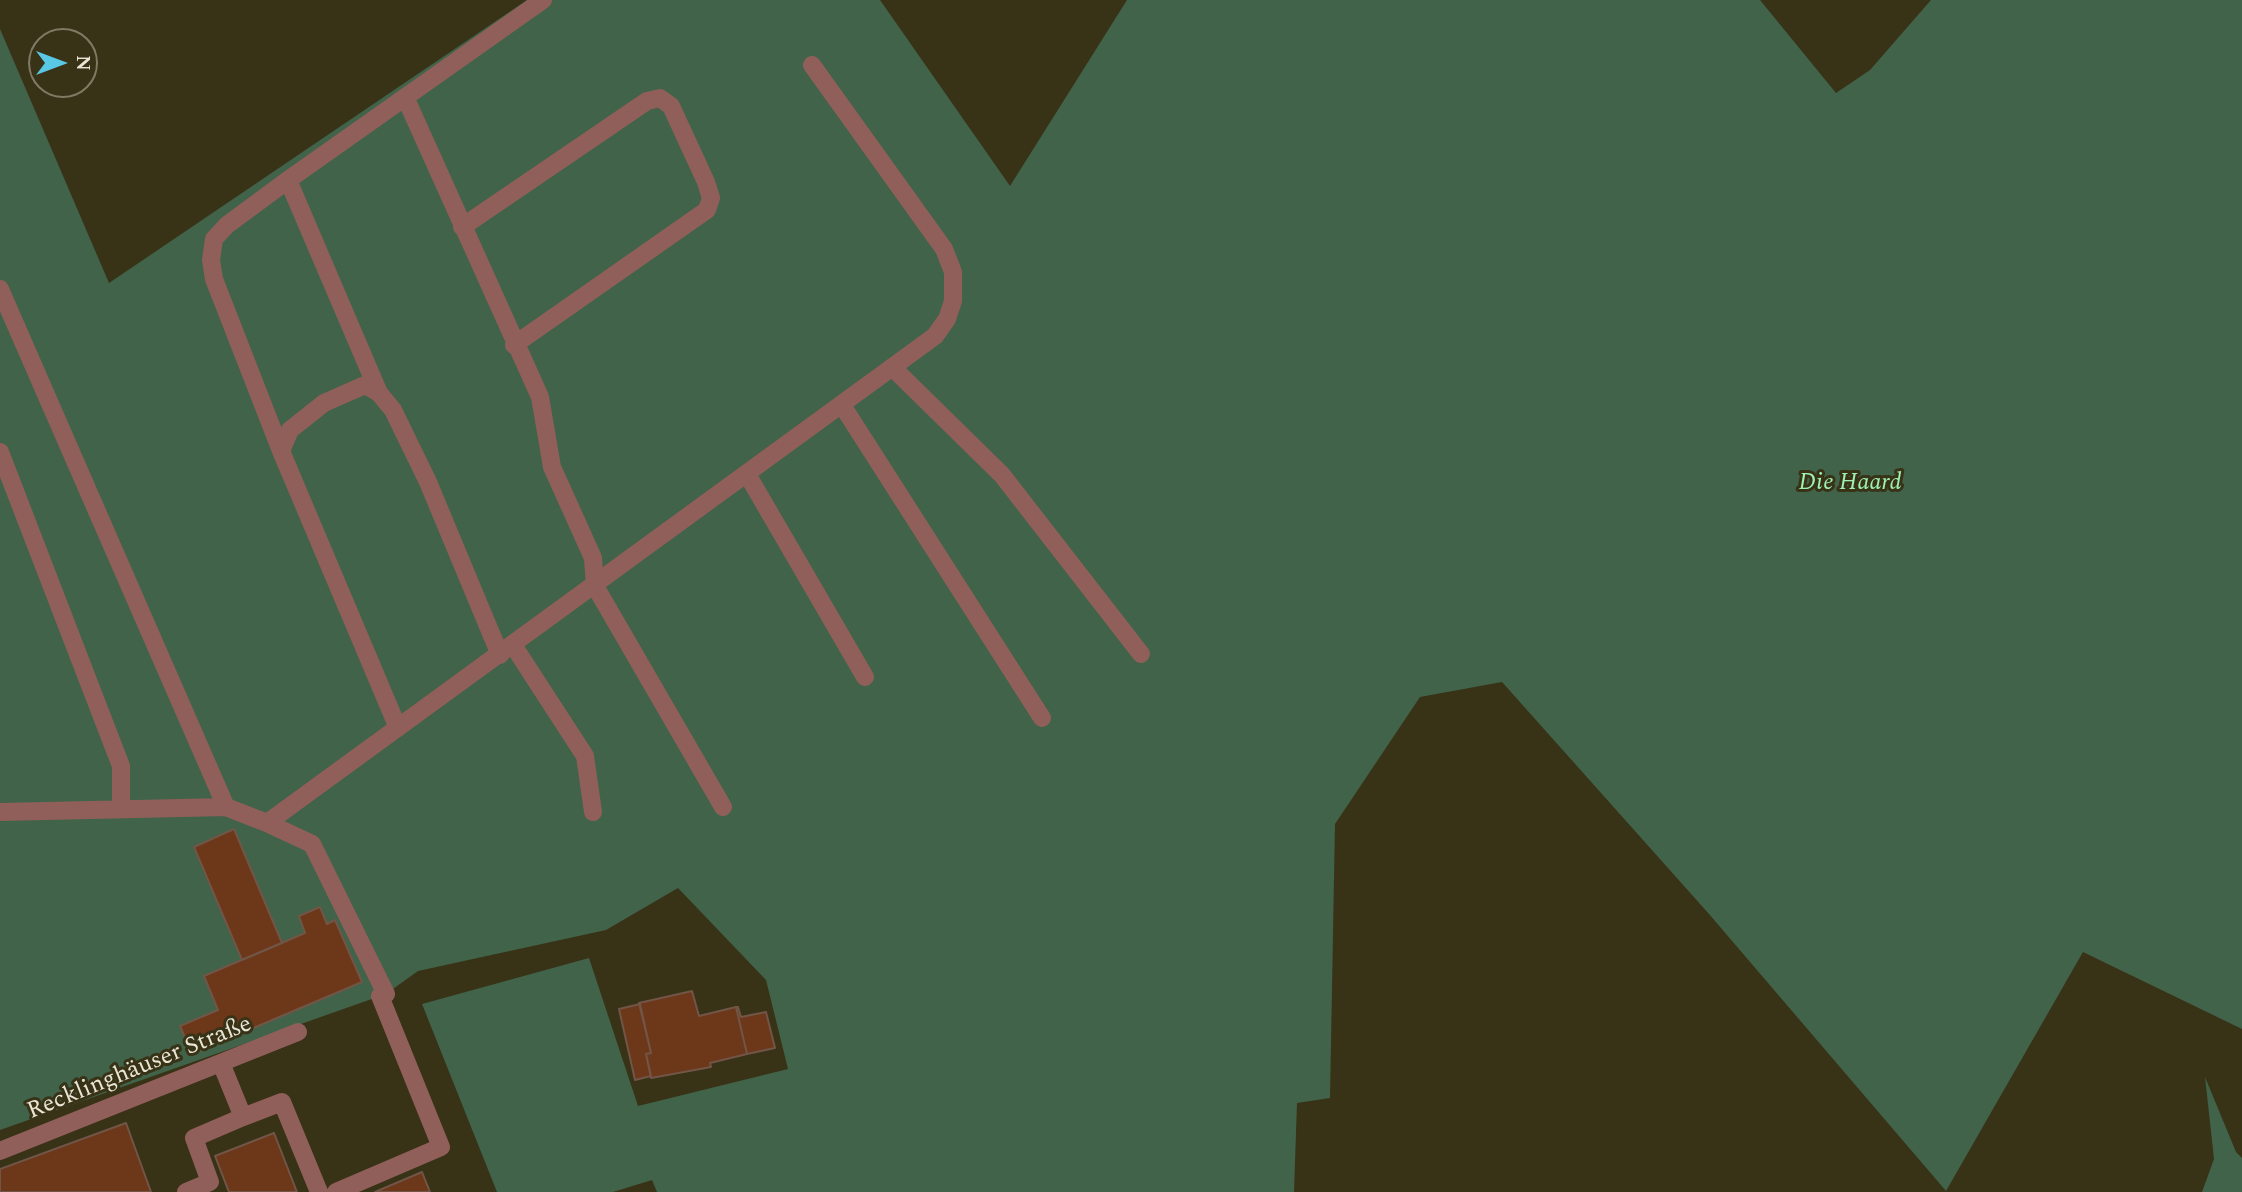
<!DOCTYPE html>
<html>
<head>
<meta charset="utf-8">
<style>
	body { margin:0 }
	#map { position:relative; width:2242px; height:1192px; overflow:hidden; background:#383217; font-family:Spectral,serif }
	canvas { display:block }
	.north { position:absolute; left:28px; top:28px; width:70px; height:70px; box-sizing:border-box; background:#383217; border:2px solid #7f7a63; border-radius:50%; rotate:90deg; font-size:19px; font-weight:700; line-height:28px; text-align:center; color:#e9e6d6 }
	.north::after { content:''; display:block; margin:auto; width:24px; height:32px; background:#59c8e4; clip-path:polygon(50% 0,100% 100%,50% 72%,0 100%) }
</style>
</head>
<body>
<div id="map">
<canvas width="2242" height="1192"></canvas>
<div class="north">N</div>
</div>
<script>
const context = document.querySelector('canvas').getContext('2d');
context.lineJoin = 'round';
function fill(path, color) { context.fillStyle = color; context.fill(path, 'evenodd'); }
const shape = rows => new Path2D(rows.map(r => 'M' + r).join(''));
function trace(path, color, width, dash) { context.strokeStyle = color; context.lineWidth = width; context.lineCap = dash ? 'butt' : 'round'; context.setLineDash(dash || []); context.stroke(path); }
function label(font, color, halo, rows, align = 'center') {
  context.font = font + ' Spectral,serif'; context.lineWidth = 6; context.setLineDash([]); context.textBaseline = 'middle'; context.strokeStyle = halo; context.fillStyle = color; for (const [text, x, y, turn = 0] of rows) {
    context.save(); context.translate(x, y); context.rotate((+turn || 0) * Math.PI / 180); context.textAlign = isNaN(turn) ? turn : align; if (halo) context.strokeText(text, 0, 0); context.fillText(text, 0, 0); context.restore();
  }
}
const green = shape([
	[527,0,880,0,1010,186,1127,0,1760,0,1836,93,1870,70,1931,0,2242,0,2242,1029,2083,952,1946,1191,1709,914,1502,682,1420,697,1335,824,1330,1098,1297,1103,1294,1192,657,1192,652,1180,613,1192,497,1192,422,1004,589,958,638,1106,788,1069,766,980,678,888,606,930,418,971,386,994,0,1130,0,29,109,283],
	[2205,1077,2236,1152,2242,1158,2242,1192,2202,1192,2214,1159]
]);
const building = shape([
	[234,829,282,943,242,960,194,847,234,829],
	[320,907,327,924,335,920,362,982,192,1054,180,1026,218,1010,204,976,305,933,299,916,320,907],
	[692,991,699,1016,736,1007,747,1054,710,1063,711,1067,651,1078,646,1054,651,1053,639,1003,692,991],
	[640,1004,651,1053,646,1054,651,1076,635,1080,619,1009,640,1004],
	[736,1007,738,1007,741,1017,766,1012,775,1048,747,1054,736,1007],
	[126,1123,151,1192,0,1192,0,1169,126,1123],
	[274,1133,297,1192,229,1192,215,1156,274,1133],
	[422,1172,430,1192,375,1192,422,1172]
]);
const lane = shape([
	[406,99,540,397,552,467,593,558,595,586,723,807],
	[288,180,379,393],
	[462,227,647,101,660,98,671,106,706,182,711,198,707,210,514,345],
	[0,289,226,807],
	[892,367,1002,475,1141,654],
	[842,405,1042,718],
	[281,451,290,430,324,403,365,385,379,393,393,410,428,482,500,655],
	[0,452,121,766,121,809],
	[747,474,865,677],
	[513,645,585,756,593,812],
	[398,728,281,451,214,279,211,260,214,239,227,225,288,180,543,0],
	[0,812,226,807,267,823,935,336,947,319,953,301,953,272,944,249,812,65],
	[267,823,312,844,386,994],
	[221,1063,243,1117,282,1102,319,1192],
	[0,1151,298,1032],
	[186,1192,210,1182,194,1138,243,1117],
	[336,1192,441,1147,380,996]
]);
const parkNames = [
	["Die Haard",1850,484]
];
const streetNames = [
	["Recklinghäuser Straße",140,1069,-22]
];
fill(green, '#416349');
fill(building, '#6d3719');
trace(building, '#715547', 2);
trace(lane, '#915f5a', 18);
label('italic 24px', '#9df1b3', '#383217', parkNames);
label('24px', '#e9e6d6', '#383217', streetNames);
</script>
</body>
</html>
